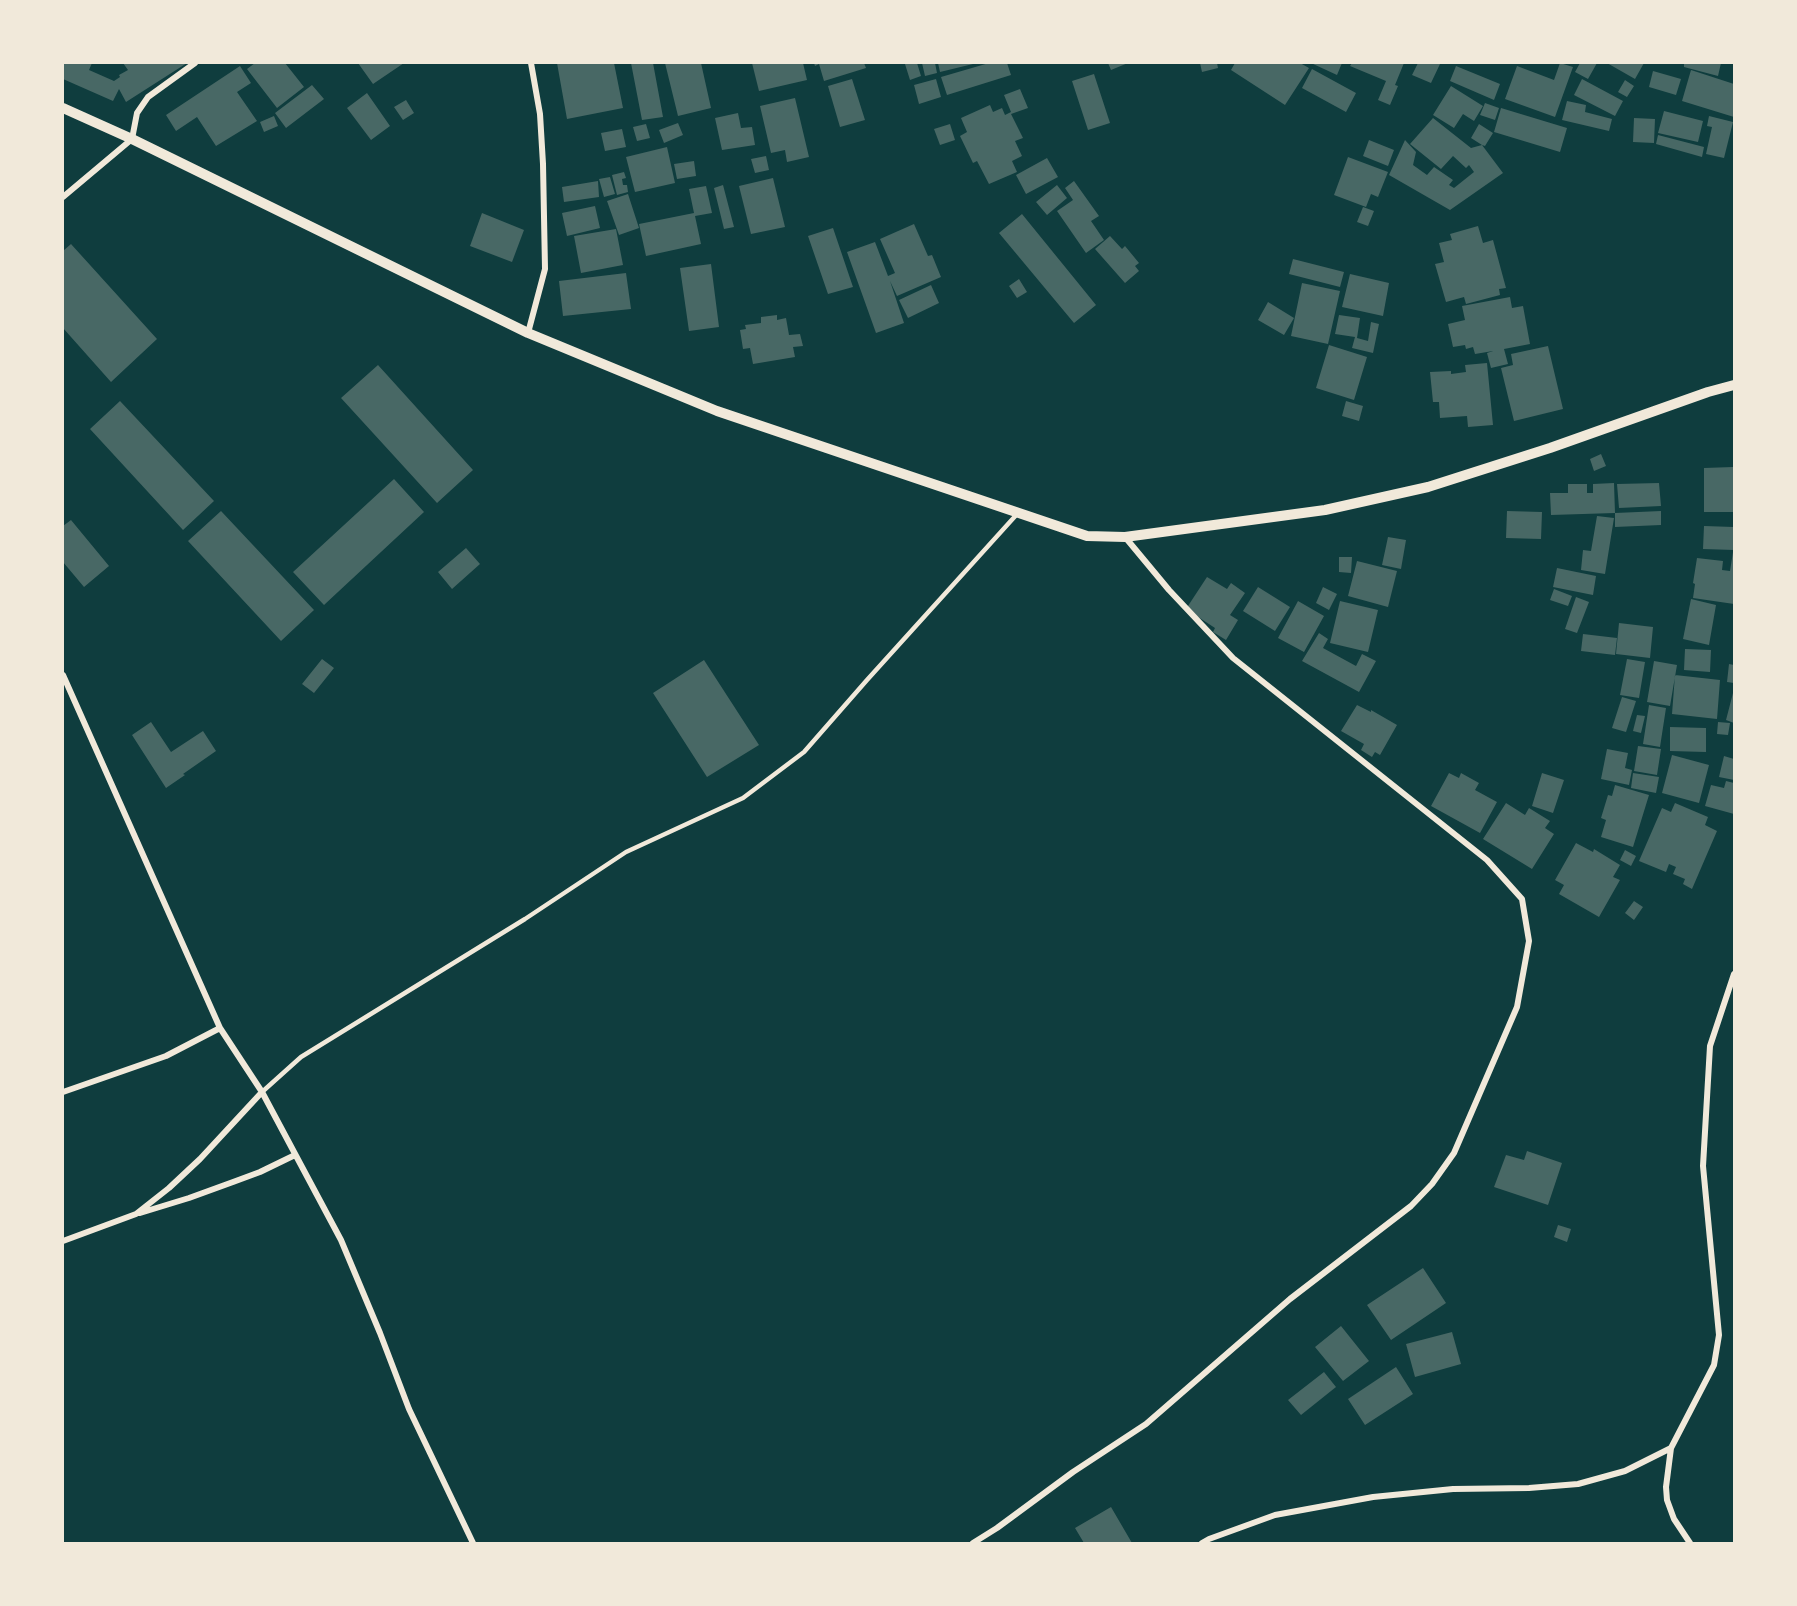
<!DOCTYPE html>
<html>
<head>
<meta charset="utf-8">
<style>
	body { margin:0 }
	#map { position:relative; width:1797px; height:1606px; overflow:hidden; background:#0f3d3e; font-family:"Exo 2",sans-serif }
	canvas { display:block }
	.frame { position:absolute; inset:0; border:64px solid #f1e9da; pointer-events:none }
</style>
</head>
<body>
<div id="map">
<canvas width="1797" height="1606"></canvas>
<div class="frame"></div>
</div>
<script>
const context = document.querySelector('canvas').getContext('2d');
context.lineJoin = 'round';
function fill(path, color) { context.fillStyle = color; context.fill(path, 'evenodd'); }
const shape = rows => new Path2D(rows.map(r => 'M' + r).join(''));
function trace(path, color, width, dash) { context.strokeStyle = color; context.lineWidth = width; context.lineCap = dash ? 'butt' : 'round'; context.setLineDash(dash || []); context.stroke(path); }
const building = shape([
	[63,63,92,63,89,70,114,81,120,77,119,75,128,70,123,63,187,63,126,102,119,89,113,101,63,79],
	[255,63,285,63,304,87,277,108,247,69],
	[358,63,404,63,373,84],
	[557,63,614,63,623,108,567,119],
	[631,63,653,63,663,117,642,120],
	[665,63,701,63,711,108,678,116],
	[752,63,803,63,807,80,759,91],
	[814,63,864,63,866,68,824,81,819,64,815,66],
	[909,63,917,63,921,76,910,80,905,64],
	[922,63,935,63,937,73,925,76],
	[938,63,973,63,973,64,940,72],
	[989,63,1007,63,1011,75,947,95,941,77],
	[1108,63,1128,63,1111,70],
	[1200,63,1217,63,1218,68,1202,72],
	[1235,63,1300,63,1309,68,1285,105,1231,70],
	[1311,63,1342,63,1337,75],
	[1352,63,1404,63,1395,85,1398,86,1390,105,1378,100,1386,81,1350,66],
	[1418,63,1440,64,1431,83,1412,75],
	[1560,63,1573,67,1555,117,1505,99,1517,66,1554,80],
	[1580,63,1597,63,1588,79,1575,72],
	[1607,63,1644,63,1635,79],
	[1684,63,1721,63,1718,76,1684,67],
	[240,66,251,83,237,92,257,121,216,146,197,117,176,131,166,115],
	[1456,66,1500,84,1494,100,1450,81],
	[1312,69,1356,93,1346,112,1302,88],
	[1691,70,1734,84,1734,117,1682,101],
	[1653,71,1681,79,1676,95,1649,87],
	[1094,74,1110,123,1088,130,1072,81],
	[852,79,865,120,840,127,828,86],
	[936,79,941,97,919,104,914,85],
	[1582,79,1623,101,1615,116,1574,95],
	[1625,80,1634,86,1627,97,1618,92],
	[312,85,324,99,286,128,275,113],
	[1451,86,1483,106,1474,121,1463,114,1454,128,1433,115],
	[1020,89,1028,108,1011,114,1023,138,1015,141,1022,156,1012,161,1017,172,989,184,977,161,973,163,960,136,967,132,961,118,990,105,993,112,1002,108,1005,115,1011,112,1004,95],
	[367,93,390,126,371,140,347,108],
	[795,98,809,157,787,162,785,150,771,153,760,106],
	[406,100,414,113,403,120,394,107],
	[1567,101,1586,105,1585,112,1612,119,1609,131,1562,120],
	[1485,103,1499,108,1495,120,1480,115],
	[1501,108,1567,128,1560,152,1494,132],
	[1664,111,1703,121,1698,142,1658,133],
	[738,113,741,128,752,127,755,145,722,150,715,118],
	[274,116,278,126,264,132,260,122],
	[1709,116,1733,122,1724,158,1706,154,1712,127,1707,126],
	[1433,118,1471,148,1482,145,1471,138,1479,124,1493,133,1485,146,1482,145,1503,173,1450,210,1389,175,1405,140,1416,152,1413,165,1427,175,1434,167,1453,180,1449,185,1454,188,1474,172,1469,165,1466,168,1453,156,1441,169,1410,144],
	[1634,118,1655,119,1654,143,1633,142],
	[678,123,683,135,664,143,659,130],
	[646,124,650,138,637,141,633,127],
	[950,124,955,140,940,145,934,129],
	[622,129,626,147,605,151,601,133],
	[1658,135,1704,147,1702,157,1656,144],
	[1369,140,1394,150,1388,166,1363,156],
	[667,147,675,183,635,192,626,157],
	[766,156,769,170,755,173,751,159],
	[1348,157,1388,172,1378,197,1371,194,1366,207,1334,195],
	[1047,158,1058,177,1026,194,1016,175],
	[694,161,696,176,677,179,674,164],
	[624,172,626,178,622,179,623,185,627,185,628,192,617,195,612,175],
	[610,177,615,194,604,197,599,179],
	[773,178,785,227,751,234,739,186],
	[598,181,599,197,564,202,562,187],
	[1074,181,1099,216,1091,221,1104,240,1086,253,1057,211,1073,200,1065,188],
	[723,185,734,227,724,229,714,188],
	[1057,185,1067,198,1047,215,1036,202],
	[706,186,712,213,695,216,701,244,646,256,639,224,694,213,689,189],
	[628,194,639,228,619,235,607,201],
	[595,206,600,228,567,236,562,213],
	[1363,207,1374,211,1368,226,1357,222],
	[482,213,524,230,512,262,470,246],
	[1022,214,1096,305,1074,323,999,233],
	[914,224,928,256,932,255,941,277,897,296,890,281,904,323,876,333,847,252,875,242,888,276,895,273,880,239],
	[1478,226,1483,243,1493,240,1506,288,1499,289,1500,295,1466,304,1464,297,1446,302,1435,264,1444,262,1439,243,1452,240,1450,234],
	[833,228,853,287,828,294,808,236],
	[616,229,623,265,581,273,574,236],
	[1110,236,1122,249,1125,246,1139,263,1135,266,1139,271,1125,283,1095,249],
	[71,244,157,339,111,382,63,328,63,251],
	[1293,259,1344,272,1340,287,1289,274],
	[711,264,719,327,689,331,680,268],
	[626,273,631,309,563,316,559,281],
	[1350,274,1389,283,1383,316,1342,307],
	[1019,279,1027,292,1017,298,1009,286],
	[1302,283,1340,291,1328,344,1291,336],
	[931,285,939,303,908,318,899,300],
	[1510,297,1512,308,1523,306,1530,344,1504,349,1508,364,1491,368,1487,353,1493,351,1475,354,1473,347,1466,349,1465,345,1453,347,1448,324,1465,320,1462,306],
	[1268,302,1294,318,1284,335,1258,320],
	[777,315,777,320,786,318,789,335,800,334,803,346,793,347,795,357,753,364,750,348,743,349,740,330,746,329,745,325,761,323,761,317],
	[1339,315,1360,318,1357,338,1368,341,1371,322,1379,324,1373,353,1352,348,1355,337,1335,334],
	[1329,345,1367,357,1354,400,1316,388],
	[1548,346,1563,409,1514,421,1501,368,1513,365,1511,354],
	[1487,363,1493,425,1468,427,1467,416,1440,418,1439,402,1433,402,1430,372,1451,371,1451,374,1466,372,1465,365],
	[378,365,473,470,437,503,341,398],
	[120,401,214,501,183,530,90,429],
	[1346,401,1363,406,1359,421,1342,416],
	[1601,454,1606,466,1594,471,1590,459],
	[1733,467,1734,512,1704,512,1704,468],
	[394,479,424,512,324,605,293,572],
	[1614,483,1615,513,1551,515,1550,493,1568,493,1568,484,1587,484,1587,493,1593,493,1593,484],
	[1659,483,1661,506,1619,508,1617,484],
	[221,511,314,610,281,641,188,541],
	[1507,511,1542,512,1541,539,1506,538],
	[1661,511,1661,525,1615,527,1615,513],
	[1597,516,1614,518,1605,574,1581,570,1583,550,1591,551],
	[71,520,109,566,84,587,63,562,63,526],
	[1704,526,1734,527,1734,550,1703,549],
	[1388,537,1406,540,1401,569,1382,565],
	[466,548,480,564,452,589,438,572],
	[1733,552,1734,552,1734,604,1693,598,1695,584,1693,583,1697,558,1723,561,1722,570,1730,571],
	[1339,557,1352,557,1351,573,1339,572],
	[1357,561,1397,571,1388,607,1348,596],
	[1557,568,1596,576,1593,595,1553,587],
	[1207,577,1227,589,1231,583,1245,593,1230,615,1238,620,1226,640,1213,632,1215,628,1186,609],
	[1258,587,1290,607,1275,631,1243,611],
	[1323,587,1337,594,1329,610,1316,603],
	[1554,589,1572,596,1568,606,1550,600],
	[1576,597,1589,602,1577,633,1565,629],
	[1691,599,1716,605,1709,645,1683,639],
	[1298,601,1324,616,1304,652,1278,638],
	[1340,601,1378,610,1368,652,1330,643],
	[1619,623,1653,627,1650,658,1616,654],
	[1319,633,1328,639,1323,648,1356,666,1362,654,1376,661,1359,692,1302,661],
	[1583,634,1617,638,1615,655,1581,651],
	[1685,649,1711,650,1710,672,1684,670],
	[322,659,334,668,314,693,302,684],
	[1627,659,1645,662,1639,698,1620,695],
	[704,660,759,745,707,777,653,693],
	[1654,661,1677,665,1670,706,1647,702],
	[1729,664,1734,665,1734,683,1727,682],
	[1675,675,1720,680,1717,719,1672,714],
	[1733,693,1734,693,1734,723,1726,720],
	[1622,697,1636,701,1626,732,1612,728],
	[1357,705,1371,712,1371,710,1397,725,1380,755,1375,752,1372,757,1361,750,1364,744,1341,731],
	[1649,705,1666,708,1660,747,1643,744],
	[1637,715,1645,716,1641,733,1633,731],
	[151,722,171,752,203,731,216,751,183,774,185,775,166,788,132,735],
	[1718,722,1730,723,1728,735,1717,734],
	[1670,727,1706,728,1706,752,1670,751],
	[1638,746,1661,749,1657,775,1634,771],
	[1607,749,1628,753,1625,768,1632,770,1629,785,1601,779],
	[1672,755,1709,765,1699,803,1662,793],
	[1724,756,1734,759,1734,780,1719,777],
	[1449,773,1459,778,1461,773,1479,783,1475,790,1497,802,1480,833,1431,806],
	[1542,773,1564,780,1553,813,1532,806],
	[1633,773,1659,777,1656,793,1631,788],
	[1726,781,1734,783,1734,814,1705,806,1711,785,1724,788],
	[1615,785,1649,795,1633,847,1601,837,1606,820,1601,818,1608,795,1612,796],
	[1506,803,1525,815,1529,808,1550,821,1545,828,1554,834,1532,869,1483,839],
	[1675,803,1708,817,1705,825,1717,831,1692,889,1683,884,1685,879,1673,874,1676,867,1669,864,1666,872,1639,861,1662,808,1671,812],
	[1576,843,1593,852,1594,849,1620,865,1613,877,1620,880,1599,917,1559,894,1564,885,1555,880],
	[1625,850,1636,856,1631,866,1620,860],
	[1634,901,1643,907,1634,920,1625,913],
	[1527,1151,1562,1163,1548,1205,1494,1187,1506,1155,1524,1160],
	[1558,1225,1571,1229,1567,1242,1554,1237],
	[1423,1268,1446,1303,1391,1340,1367,1305],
	[1341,1326,1369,1361,1343,1381,1315,1347],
	[1452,1332,1461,1364,1415,1377,1406,1344],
	[1396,1367,1413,1394,1365,1425,1348,1399],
	[1324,1372,1336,1387,1301,1415,1288,1400],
	[1111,1507,1132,1543,1084,1543,1075,1528]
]);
const service = shape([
	[262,1092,301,1057,525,919,626,852,743,798,804,752,867,680,1018,513]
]);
const minor = shape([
	[63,197,132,139,137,113,148,97,195,63],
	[528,333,545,269,543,164,540,114,531,63],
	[63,675,220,1028,262,1092,341,1240,380,1333,409,1409,473,1543],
	[63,1092,166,1056,220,1028],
	[140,1213,189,1198,233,1182,260,1172,295,1155],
	[63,1241,136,1214,169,1188,200,1159,262,1092],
	[973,1543,997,1528,1073,1472,1146,1424,1290,1299,1411,1206,1432,1184,1454,1153,1517,1007,1529,941,1522,899,1487,860,1233,658,1169,590,1125,537],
	[1202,1543,1209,1539,1275,1515,1373,1497,1453,1489,1529,1488,1578,1484,1625,1471,1671,1448],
	[1690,1543,1674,1519,1667,1500,1666,1487,1671,1448,1714,1365,1719,1335,1703,1166,1710,1046,1734,974]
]);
const tertiary = shape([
	[63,108,132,139,528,333,717,411,1087,536,1125,537,1325,510,1428,487,1550,448,1708,392,1734,385]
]);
fill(building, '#486865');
trace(service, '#f1e9da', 4.5);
trace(minor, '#f1e9da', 6);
trace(tertiary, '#f1e9da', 10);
</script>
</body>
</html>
